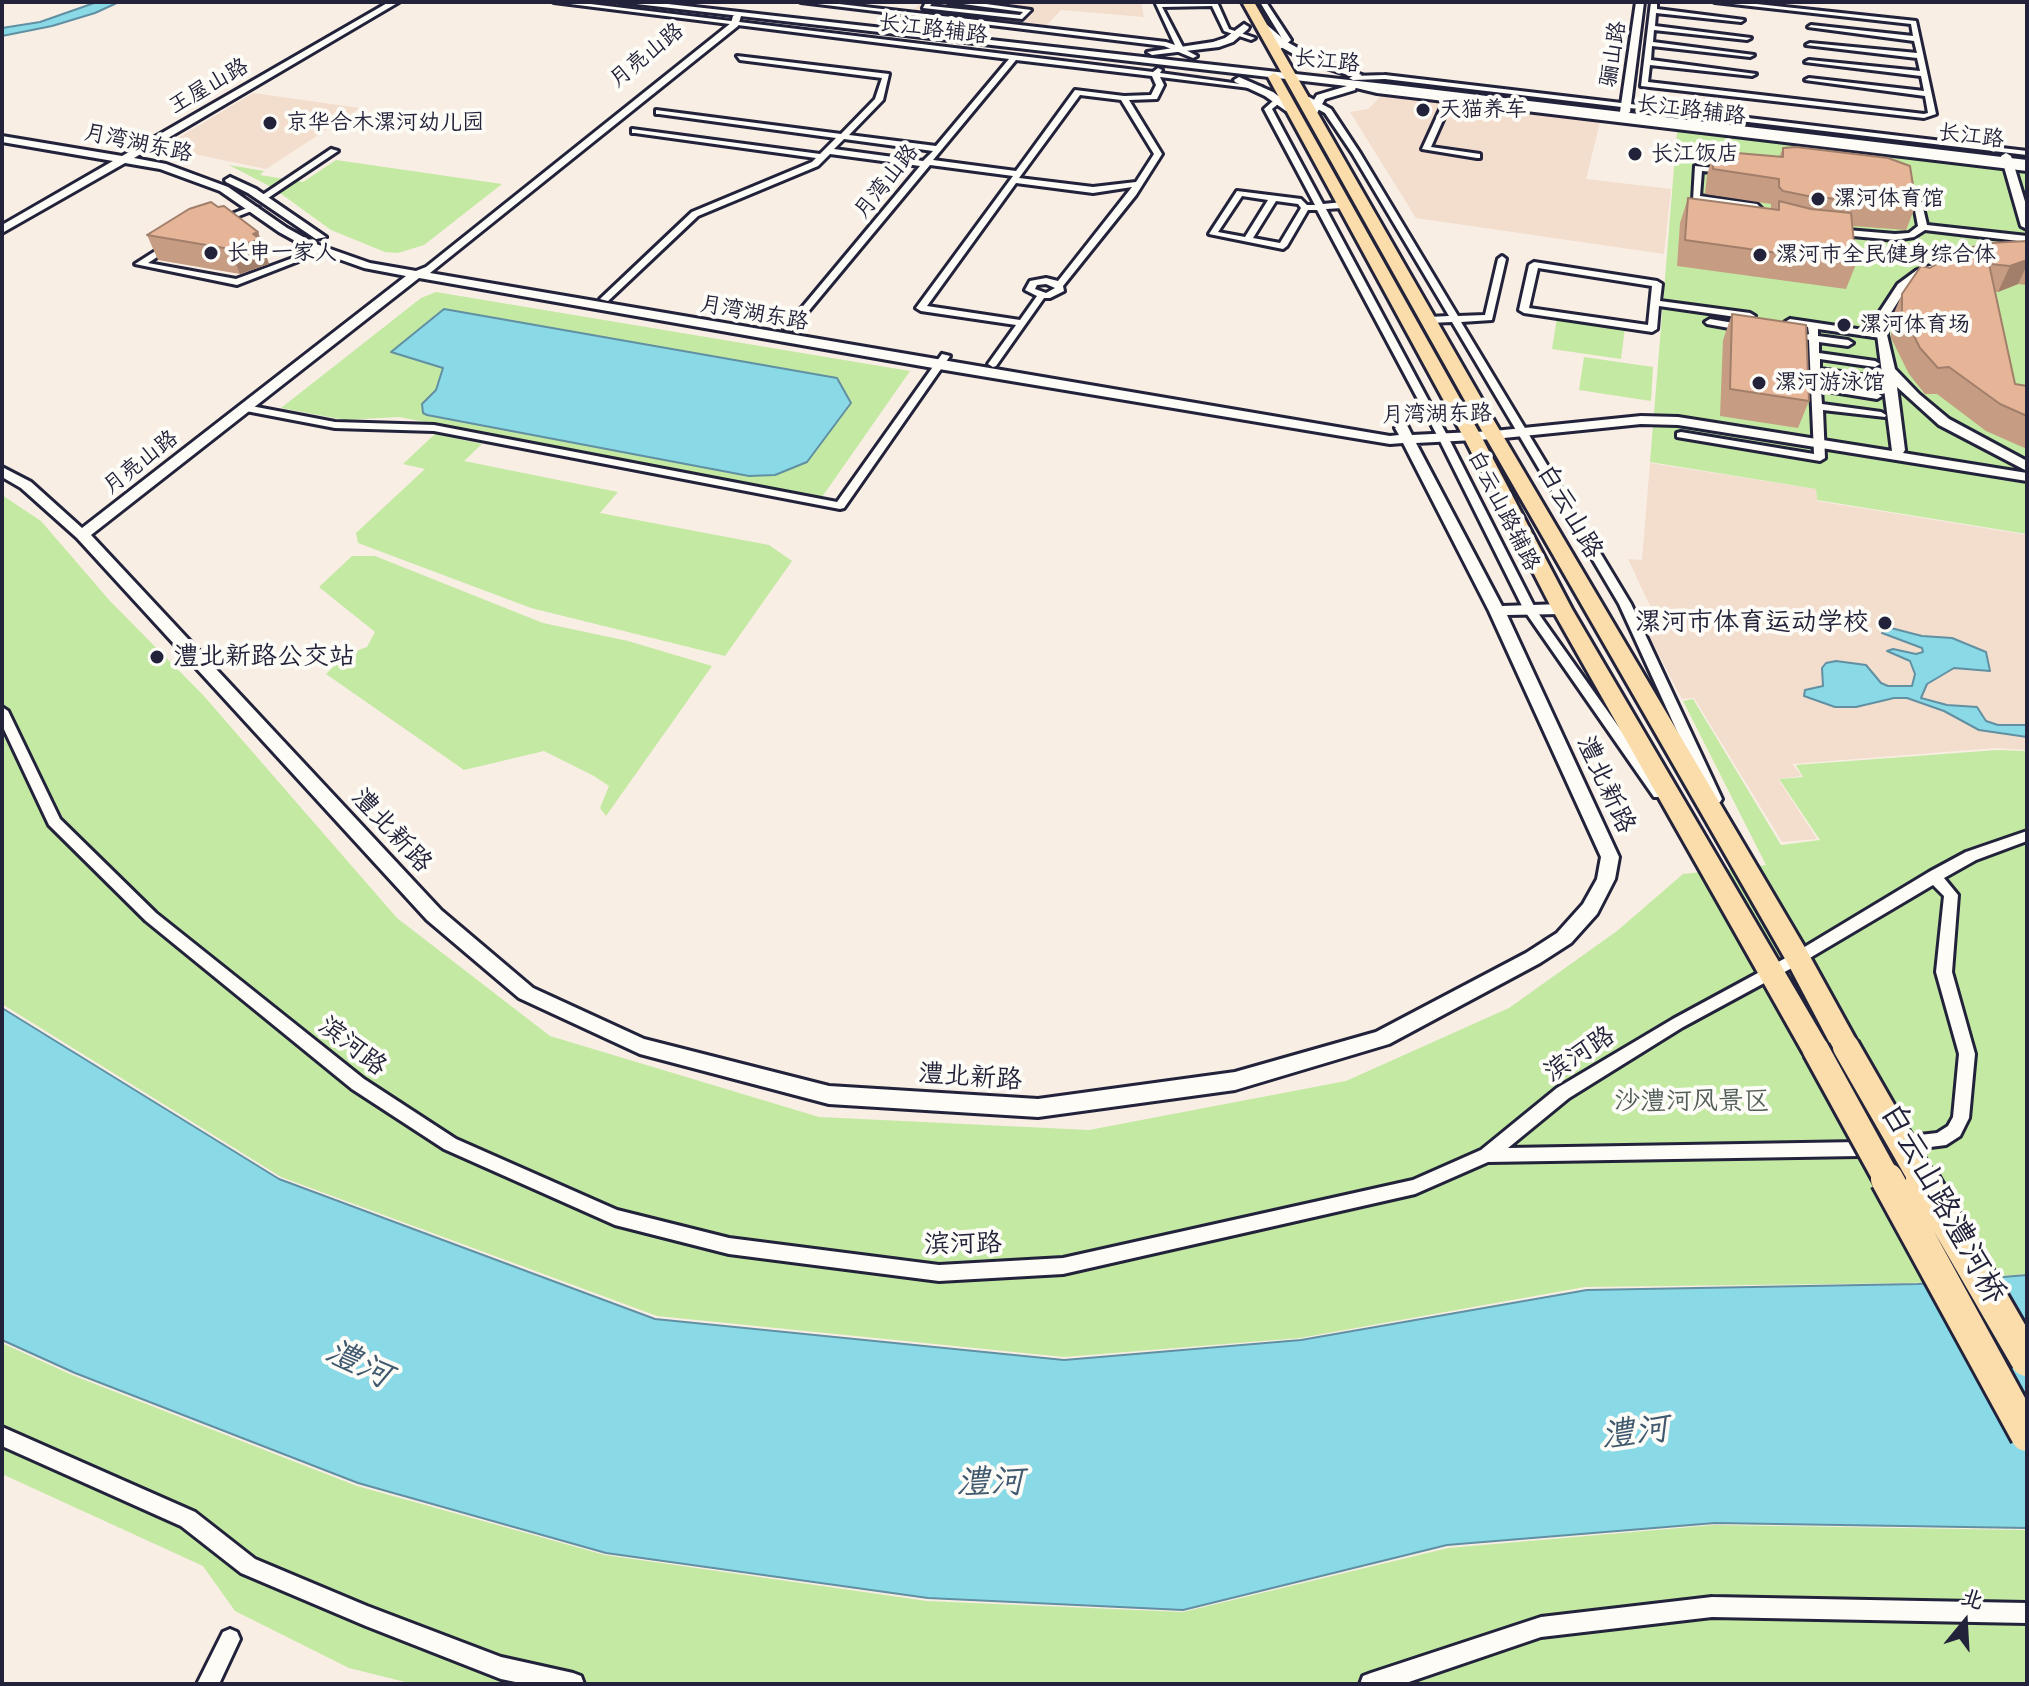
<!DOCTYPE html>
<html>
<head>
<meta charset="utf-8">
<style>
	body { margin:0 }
	#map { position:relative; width:2029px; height:1686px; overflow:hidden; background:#f8eee4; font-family:Sriracha,"LXGW WenKai TC",sans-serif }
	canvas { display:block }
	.frame { position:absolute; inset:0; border:4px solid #22223b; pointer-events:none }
	.north { position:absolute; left:1925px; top:1582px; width:80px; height:80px; -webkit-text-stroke:6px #fdfcf7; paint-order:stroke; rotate:18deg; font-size:22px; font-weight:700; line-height:32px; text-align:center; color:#22223b }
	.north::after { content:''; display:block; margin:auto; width:28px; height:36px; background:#22223b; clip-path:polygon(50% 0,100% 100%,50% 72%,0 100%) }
</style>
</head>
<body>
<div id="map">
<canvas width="2029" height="1686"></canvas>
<div class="frame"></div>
<div class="north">北</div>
</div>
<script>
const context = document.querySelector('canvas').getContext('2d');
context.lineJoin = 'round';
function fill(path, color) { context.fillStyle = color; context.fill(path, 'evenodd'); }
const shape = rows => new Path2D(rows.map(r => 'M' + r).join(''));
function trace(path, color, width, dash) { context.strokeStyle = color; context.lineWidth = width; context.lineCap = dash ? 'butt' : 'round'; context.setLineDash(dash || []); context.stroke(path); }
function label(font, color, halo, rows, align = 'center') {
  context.font = font + ' Sriracha,"LXGW WenKai TC",sans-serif'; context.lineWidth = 8; context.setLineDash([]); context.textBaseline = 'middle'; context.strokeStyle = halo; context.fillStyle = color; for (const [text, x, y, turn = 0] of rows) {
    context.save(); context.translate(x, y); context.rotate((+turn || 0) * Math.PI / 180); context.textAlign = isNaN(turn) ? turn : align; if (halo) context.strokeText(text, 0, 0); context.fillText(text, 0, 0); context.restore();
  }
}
const built = shape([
	[922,2,1141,2,1144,17,1061,10,1046,26,913,10],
	[253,93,360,108,266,169,179,151,178,138],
	[1381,96,1600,122,1586,179,1671,189,1664,254,1416,218,1350,112,1368,109],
	[1650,463,1816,489,1817,501,2027,535,2027,750,1996,748,1792,764,1802,776,1778,779,1817,839,1782,842,1694,698,1682,699,1636,611,1652,610,1628,559,1642,560]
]);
const green = shape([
	[1677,131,2027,172,2027,534,1817,500,1816,489,1650,462],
	[336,160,502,184,424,245,398,253,385,252,331,230,273,188,229,165,264,171,260,175,303,182],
	[436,292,910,371,822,497,399,417,345,420,281,408,421,298],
	[1557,318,1625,328,1621,359,1552,349],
	[1584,357,1653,367,1651,401,1579,390],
	[435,434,482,444,464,461,618,492,600,513,769,545,792,561,725,656,531,608,358,543,356,533,425,469,403,464],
	[2,495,41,521,110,601,203,695,397,918,550,1036,819,1117,1089,1130,1346,1081,1509,1008,1617,931,1683,874,1766,865,1683,701,1693,699,1781,845,1820,840,1779,779,1803,777,1796,765,1997,750,2027,751,2027,1274,1914,1283,1585,1287,1300,1338,1064,1357,657,1316,281,1177,2,1004],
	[352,556,375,556,543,623,628,641,712,666,606,816,600,808,609,786,594,776,544,751,464,770,326,674,345,655,367,647,375,632,319,587],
	[2,1343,72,1375,357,1486,605,1555,927,1601,1183,1612,1448,1548,1714,1525,2027,1530,2027,1684,413,1684,349,1668,235,1611,203,1566,2,1474]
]);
const water = shape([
	[97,2,119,2,95,13,52,26,2,36,2,28,40,22,97,2],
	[444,309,837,378,851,403,807,462,775,475,749,476,427,415,423,413,422,404,436,390,443,368,391,352,444,309],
	[1891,628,1922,636,1952,638,1986,652,1990,671,1954,668,1927,684,1921,698,1947,705,1977,707,1986,721,1998,725,2027,725,2027,737,1979,730,1944,711,1907,698,1894,698,1856,707,1835,707,1804,696,1805,690,1823,686,1822,668,1826,663,1836,661,1866,665,1881,683,1888,686,1912,686,1915,674,1910,661,1887,651,1893,649,1916,654,1923,652,1922,648,1882,633,1891,628],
	[2,1008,279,1179,655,1319,1064,1360,1301,1340,1587,1290,1918,1284,2027,1275,2027,1528,1715,1523,1447,1545,1183,1610,928,1598,606,1553,358,1483,75,1373,2,1340,2,1008]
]);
const minor = shape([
	[554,2,574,2,1153,72,1158,68,1162,70,1160,73,1262,87,1258,89,1160,77,1164,85,1157,99,1129,100,1162,154,1136,195,1063,286,1064,291,1050,298,1044,298,996,366,993,367,988,364,1016,325,921,311,916,308,1013,176,930,165,792,331,784,329,920,166,830,154,818,166,698,216,608,301,600,299,692,212,812,162,816,158,635,133,632,133,632,129,820,154,836,138,659,114,656,114,656,110,841,134,875,99,882,78,740,60,737,56,889,74,883,100,849,135,936,146,1009,59,554,2],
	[1016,60,1152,76,1156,85,1151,95,1124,96,1075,90,1016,171,933,160,1016,60],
	[1080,95,1121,100,1154,154,1136,182,1093,187,1019,178,1080,95],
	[844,139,933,151,923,161,834,149,844,139],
	[1016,183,1093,193,1132,187,1058,281,1046,278,1030,281,1025,290,1037,296,1020,320,927,306,1016,183],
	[1046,284,1055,288,1046,293,1035,289,1037,285,1046,284],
	[801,2,822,2,1166,42,1175,45,1156,4,1217,2,1229,29,1255,38,1251,40,1224,31,1212,6,1162,7,1184,49,1197,56,1193,58,1164,46,801,2],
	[926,2,933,2,930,6,1020,15,1023,12,948,2,971,2,1031,10,1022,19,923,8,926,2],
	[1260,2,1266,2,1291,40,1278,51,1271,49,1283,40,1260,2],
	[1651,2,1657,2,1657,9,1744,20,1741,22,1656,13,1655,26,1751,38,1747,40,1654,30,1653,42,1754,55,1750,57,1652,46,1651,60,1756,74,1752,76,1650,65,1648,82,1924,114,1928,113,1925,96,1805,80,1809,78,1924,91,1921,76,1805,62,1809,60,1920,71,1917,58,1806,45,1810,43,1917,53,1914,41,1808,27,1811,25,1913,36,1911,24,1715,2,1738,2,1916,21,1936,114,1924,118,1641,86,1651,2],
	[1385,75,2027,151,2027,155,1385,79,1353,80,1349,78,1353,76,1385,75],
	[1348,82,1377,89,2027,167,2027,171,1451,102,1431,147,1480,154,1480,158,1477,158,1422,149,1444,101,1377,93,1348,86,1348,82],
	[1281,94,1288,96,1272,109,1323,204,1343,202,1347,205,1343,208,1326,209,1448,437,1536,610,1664,791,1666,794,1664,797,1654,797,1524,610,1438,437,1317,210,1308,210,1287,246,1283,249,1209,234,1237,191,1301,199,1307,205,1315,205,1264,109,1281,94],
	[1242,196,1268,200,1245,237,1218,232,1242,196],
	[1276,201,1298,204,1301,208,1280,243,1253,238,1276,201],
	[1303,97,1309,97,1331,109,1360,153,1458,316,1485,315,1498,259,1502,256,1506,259,1492,320,1461,322,1631,604,1722,799,1720,802,1715,804,1708,799,1619,604,1452,322,1429,323,1424,320,1429,317,1449,316,1352,153,1325,113,1303,101,1303,97],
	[331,149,338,151,265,200,258,198,331,149],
	[1695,166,1725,169,1729,171,1725,173,1702,171,1700,196,1757,204,1770,217,1770,221,1764,221,1751,208,1693,200,1695,166],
	[1902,181,1921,199,1927,225,2027,236,2027,242,1925,230,1914,237,1895,240,1832,234,1832,230,1835,229,1895,234,1909,233,1918,226,1913,200,1898,184,1902,181],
	[252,206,259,208,221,223,214,221,252,206],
	[171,241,175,244,174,246,148,263,236,279,320,248,327,250,237,285,135,264,171,241],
	[1534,262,1657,281,1662,284,1660,301,1750,313,1755,316,1750,319,1659,306,1657,329,1652,332,1524,313,1519,310,1529,265,1534,262],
	[1538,268,1652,286,1648,325,1529,308,1538,268],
	[1710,319,1746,325,1751,328,1746,331,1707,324,1705,322,1710,319],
	[1790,319,1884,333,1884,337,1881,338,1818,329,1818,336,1848,340,1853,343,1848,346,1819,342,1819,353,1875,361,1880,364,1875,367,1820,359,1820,369,1875,377,1880,380,1875,383,1821,375,1821,384,1877,393,1882,396,1877,399,1821,390,1822,404,1881,412,1886,415,1885,417,1823,410,1825,458,1820,461,1677,437,1677,433,1681,432,1814,454,1809,340,1801,337,1809,334,1808,327,1787,324,1785,322,1790,319],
	[942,354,950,356,844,508,840,509,434,431,335,428,246,411,241,408,246,405,335,422,434,425,837,502,942,354],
	[2,707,8,711,60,819,156,913,364,1079,456,1139,617,1210,729,1238,939,1265,1063,1258,1413,1180,1481,1150,1557,1088,1673,1019,1793,954,1929,872,1966,852,2027,831,2027,841,1976,860,1944,878,1958,895,1952,972,1975,1054,1969,1118,1960,1136,1946,1145,1860,1156,1488,1162,1415,1194,1063,1274,939,1281,729,1254,615,1225,444,1149,352,1089,146,921,49,825,2,725,2,707],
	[1933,885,1944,896,1936,972,1959,1054,1953,1117,1948,1126,1937,1133,1860,1142,1508,1148,1569,1098,1683,1027,1803,962,1933,885],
	[2,1427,195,1512,255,1559,367,1606,501,1657,573,1673,581,1676,584,1684,525,1684,501,1679,366,1626,241,1573,181,1526,2,1446,2,1427],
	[1712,1597,2027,1603,2027,1623,1712,1617,1541,1637,1403,1684,1360,1684,1363,1676,1371,1673,1541,1617,1712,1597],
	[230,1629,237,1632,240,1639,219,1684,197,1684,223,1632,230,1629]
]);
const tertiary = shape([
	[389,2,399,2,134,158,166,164,228,187,287,228,316,244,370,263,416,271,426,267,731,23,733,16,737,13,741,16,738,26,430,273,1390,436,1399,435,1395,428,1402,424,1407,425,1412,435,1494,431,1641,416,1678,417,1892,451,1875,319,1898,284,1917,270,1933,265,1939,268,1937,270,1925,274,1906,289,1887,319,1887,335,1895,369,1919,394,1949,419,2027,461,2027,471,1939,425,1897,387,1905,450,1903,453,2027,473,2027,481,1678,425,1641,424,1494,439,1416,443,1502,606,1562,604,1570,609,1562,614,1507,615,1619,857,1615,879,1597,914,1571,943,1540,963,1389,1044,1235,1090,1038,1117,829,1104,640,1054,519,998,427,920,77,538,21,488,2,477,2,467,31,482,82,528,406,276,364,268,308,248,279,232,220,191,160,169,125,163,2,233,2,225,113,161,2,142,2,136,122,156,389,2],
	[419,278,939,369,1390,444,1403,443,1489,611,1601,857,1597,879,1583,904,1557,933,1526,953,1376,1032,1235,1072,1038,1099,829,1086,644,1039,533,988,441,910,91,535,419,278],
	[1636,2,1644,2,1630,112,1625,115,1620,112,1636,2],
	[2006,153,2011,156,2027,208,2027,229,2021,226,2001,156,2006,153],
	[230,177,256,189,326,237,316,239,248,193,226,182,225,180,230,177]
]);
const secondary = shape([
	[619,2,650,2,1394,85,2027,160,2027,168,1356,87,1355,90,1325,99,1317,113,1313,114,1307,111,1317,95,1347,86,619,2],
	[1244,24,1249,27,1248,29,1233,42,1219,47,1152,55,1147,52,1213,42,1225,38,1244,24],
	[1259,25,1267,25,1287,42,1316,58,1362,75,1357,78,1308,62,1279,46,1259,29,1259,25],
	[1239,77,1273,92,1295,109,1286,111,1265,96,1235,82,1234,80,1239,77]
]);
const trunk = shape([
	[1242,2,1254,2,1496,424,1807,951,1860,1047,1856,1055,1846,1058,1836,1055,1788,964,1478,424,1242,2],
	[1274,73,1280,77,1481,436,1572,609,1826,1042,1830,1050,1826,1058,1816,1061,1806,1058,1552,609,1463,436,1268,77,1274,73]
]);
const trunkBridgeFar1 = shape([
	[1846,1047,1923,1181],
	[1816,1050,1888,1181]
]);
const trunkBridge = shape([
	[1887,1179,2027,1435],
	[1922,1179,2027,1360]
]);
const wall = shape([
	[1783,148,1916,205,1906,230,1852,226,1856,264,1846,289,1677,266,1680,223,1688,198,1771,209,1771,204,1705,194,1707,175,1714,151,1779,157],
	[218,207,258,232,269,264,240,274,158,260,147,235],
	[2027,241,2027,285,2018,284,1998,292,1995,292,2015,384,2027,386,2027,449,1986,431,1937,394,1925,394,1909,374,1891,338,1891,320,1902,294,1930,268],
	[1732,314,1809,401,1798,428,1720,416,1723,340]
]);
const shadedWall = shape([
	[258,232,269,264,240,274,230,249],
	[2027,260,2027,265,2018,284,1998,292,2010,266]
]);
const building = shape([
	[1796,147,1888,158,1910,166,1916,205,1813,197,1783,191,1779,187,1779,179,1713,169,1714,151,1783,157,1783,148,1796,147],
	[1688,198,1779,210,1779,201,1811,209,1851,213,1856,264,1685,240,1688,198],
	[211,202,218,207,224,206,258,232,253,234,260,239,230,249,147,235,189,209,211,202],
	[2027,241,2027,260,2010,266,1989,264,2015,384,2027,386,2027,416,2000,404,1949,367,1938,368,1920,348,1902,312,1902,294,1921,266,1930,268,1963,249,1991,243,2027,241],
	[1732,314,1806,325,1809,401,1730,389,1732,314]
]);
const markers = [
	[1423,110,8,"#22223b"],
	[270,123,8,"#22223b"],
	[1635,154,8,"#22223b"],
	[1818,199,8,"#22223b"],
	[211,253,8,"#22223b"],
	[1760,255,8,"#22223b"],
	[1844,325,8,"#22223b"],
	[1759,383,8,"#22223b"],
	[1885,623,8,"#22223b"],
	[157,657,8,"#22223b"]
];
const farStreetnames = [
	["长江路辅路",933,30,7],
	["骊山路",1614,54,-81],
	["月亮山路",647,56,-39],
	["长江路",1327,62,6],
	["王屋山路",209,87,-30],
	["长江路辅路",1691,111,7],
	["长江路",1971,137,7],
	["月湾湖东路",138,144,12],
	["月湾山路",887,182,-51],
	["月湾湖东路",754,314,10],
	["月湾湖东路",1437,415,-1],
	["月亮山路",141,463,-38],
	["白云山路辅路",1503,511,63]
];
const farPoinames = [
	["天猫养车",1439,110],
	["京华合木漯河幼儿园",286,123],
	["长江饭店",1651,154],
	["漯河体育馆",1834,199],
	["长申一家人",227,253],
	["漯河市全民健身综合体",1776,255],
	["漯河体育场",1860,325],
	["漯河游泳馆",1775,383]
];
const streetNames = [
	["白云山路",1569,512,60],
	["澧北新路",1605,785,65],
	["澧北新路",391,831,47],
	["滨河路",352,1047,38],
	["滨河路",1580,1055,-33],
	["澧北新路",970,1078,4],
	["滨河路",963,1245,-1]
];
const poiNames = [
	["漯河市体育运动学校",1869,623],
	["澧北新路公交站",173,657,"left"]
];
const parkNames = [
	["沙澧河风景区",1692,1102]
];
const nearStreetnames = [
	["白云山路澧河桥",1942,1204,61]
];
const nearWaternames = [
	["澧河",358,1365,26],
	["澧河",1635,1434,-7],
	["澧河",990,1484,-1]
];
fill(built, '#f3ddcd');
fill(green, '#c4e9a3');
fill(water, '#8ad9e7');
trace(water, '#6090a2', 2);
trace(minor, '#22223b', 6);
trace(tertiary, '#22223b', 6);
trace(secondary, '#22223b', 6);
trace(trunk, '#22223b', 6);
fill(minor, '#fdfcf7');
fill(tertiary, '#fdfcf7');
fill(secondary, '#fdfcf7');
fill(trunk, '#faddab');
trace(trunkBridgeFar1, '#22223b', 32, []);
trace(trunkBridge, '#22223b', 38, []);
trace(trunkBridgeFar1, '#faddab', 26);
trace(trunkBridge, '#faddab', 32);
fill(wall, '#c69c83');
fill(shadedWall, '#a17f6a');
fill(building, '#e6b598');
trace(building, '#a17f6a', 2);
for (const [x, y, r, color] of markers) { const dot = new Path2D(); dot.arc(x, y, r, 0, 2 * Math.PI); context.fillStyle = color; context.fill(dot); trace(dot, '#fdfcf7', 3); }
label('22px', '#22223b', '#fdfcf7', farStreetnames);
label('22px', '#22223b', '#fdfcf7', farPoinames, 'left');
label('26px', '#22223b', '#fdfcf7', streetNames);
label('26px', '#22223b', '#fdfcf7', poiNames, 'right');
label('26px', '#535e5a', '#fdfcf7', parkNames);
label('32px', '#22223b', '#fdfcf7', nearStreetnames);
label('italic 34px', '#41596f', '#fdfcf7', nearWaternames);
</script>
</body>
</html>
